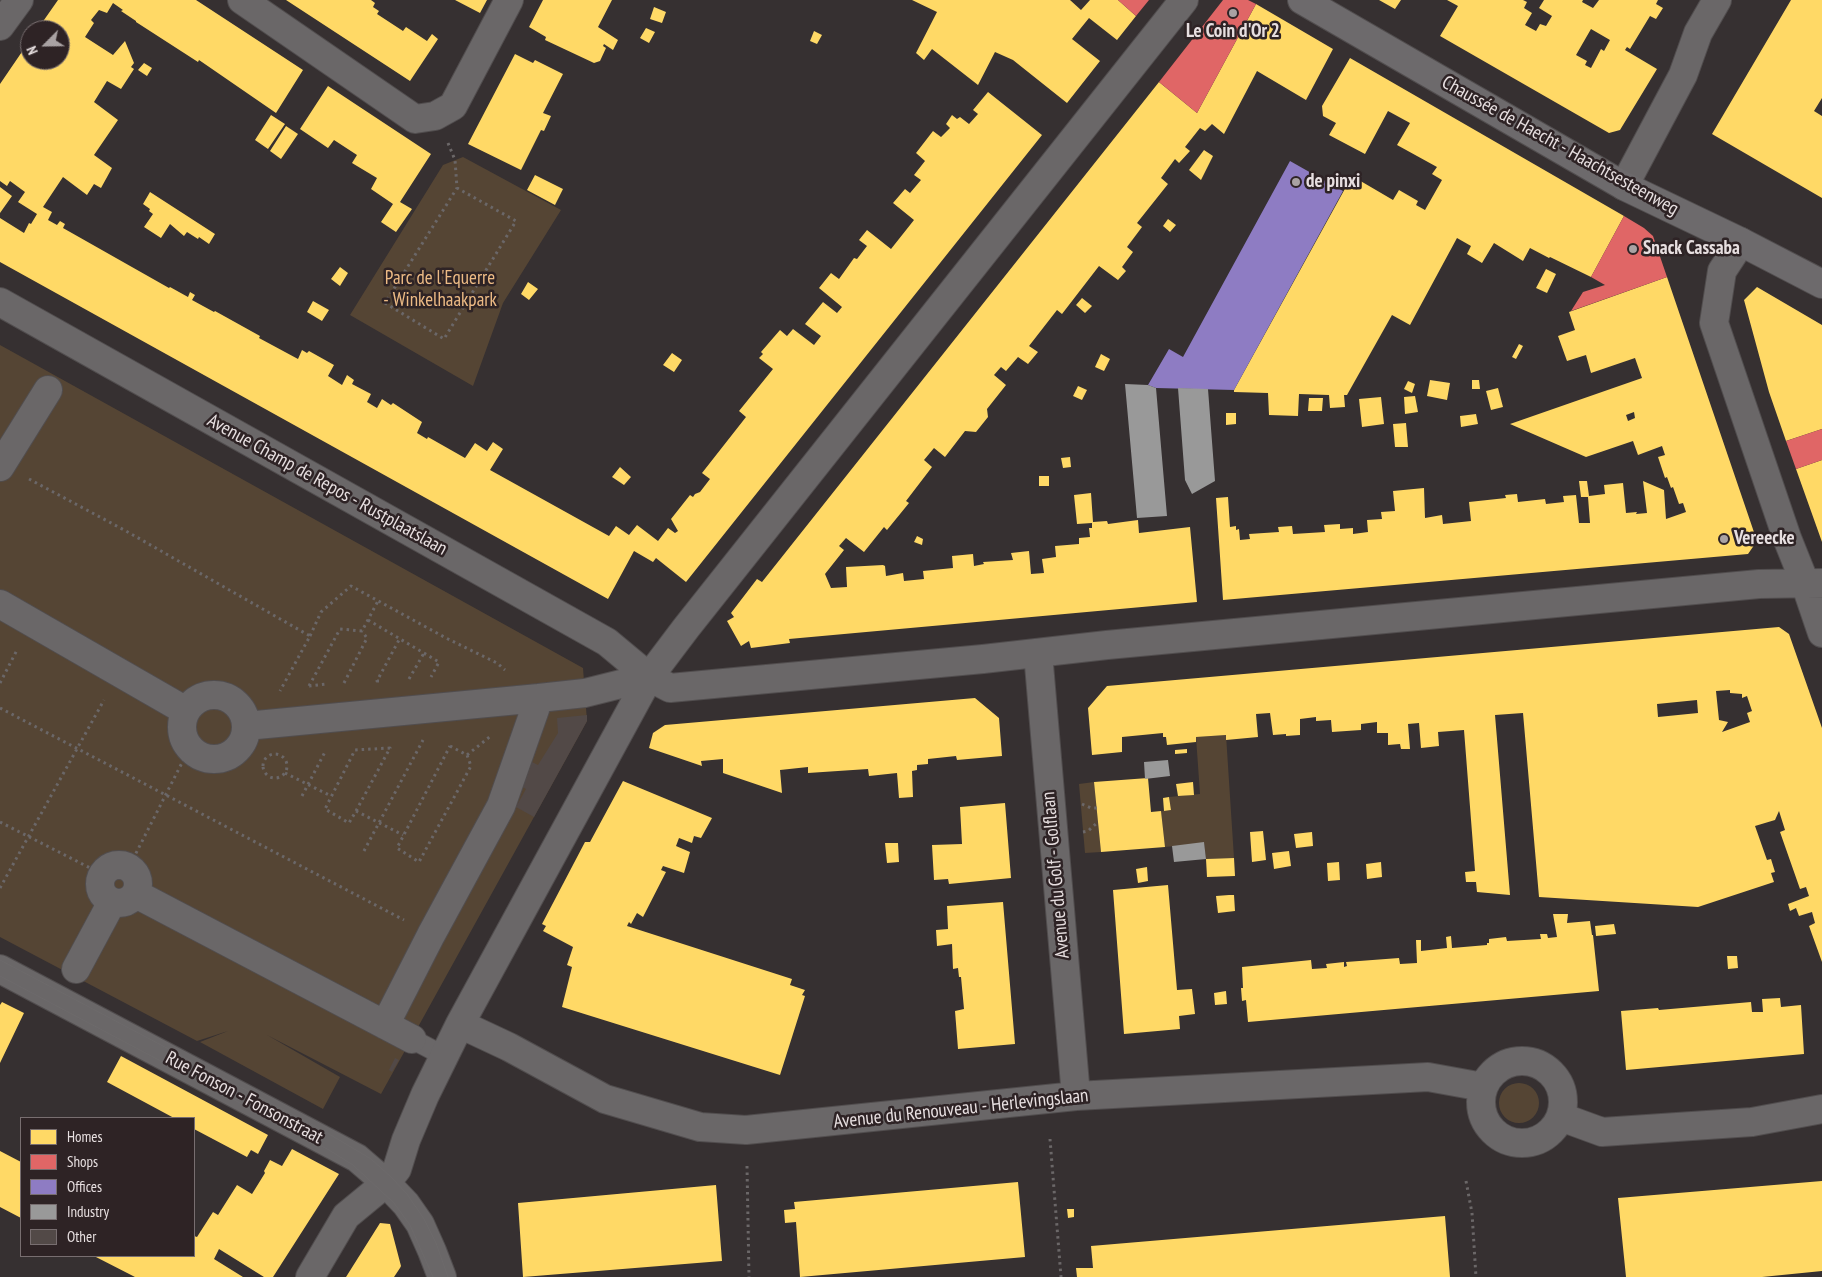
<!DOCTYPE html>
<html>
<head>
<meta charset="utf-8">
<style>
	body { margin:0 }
	#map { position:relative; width:1822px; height:1277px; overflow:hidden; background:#363031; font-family:"PT Sans Narrow",sans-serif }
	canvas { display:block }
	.legend { position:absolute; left:20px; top:1117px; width:175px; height:140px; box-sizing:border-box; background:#2e2325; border:1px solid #786e70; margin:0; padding:6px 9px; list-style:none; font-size:15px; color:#e7dfe0 }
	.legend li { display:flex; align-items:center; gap:10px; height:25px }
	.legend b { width:25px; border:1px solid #786e70 }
	.north { position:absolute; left:20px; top:20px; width:50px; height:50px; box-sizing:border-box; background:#2e2325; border:1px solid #786e70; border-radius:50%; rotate:247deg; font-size:14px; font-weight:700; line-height:20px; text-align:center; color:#e7dfe0 }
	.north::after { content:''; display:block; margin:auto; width:18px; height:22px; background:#a9a2a3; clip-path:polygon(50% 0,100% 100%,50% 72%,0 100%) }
</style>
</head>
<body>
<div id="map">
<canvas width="1822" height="1277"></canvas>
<ul class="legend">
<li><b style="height:14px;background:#ffd966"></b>Homes</li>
<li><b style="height:14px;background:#e06666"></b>Shops</li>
<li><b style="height:14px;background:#8e7cc3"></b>Offices</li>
<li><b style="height:14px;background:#999"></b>Industry</li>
<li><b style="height:14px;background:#524947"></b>Other</li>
</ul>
<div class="north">N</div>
</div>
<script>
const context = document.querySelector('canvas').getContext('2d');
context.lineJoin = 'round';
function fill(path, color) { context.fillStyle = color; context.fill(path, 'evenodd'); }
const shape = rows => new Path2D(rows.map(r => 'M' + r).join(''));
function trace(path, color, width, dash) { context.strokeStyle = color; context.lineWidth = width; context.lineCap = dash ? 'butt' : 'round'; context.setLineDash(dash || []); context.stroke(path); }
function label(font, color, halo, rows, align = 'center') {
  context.font = font + ' "PT Sans Narrow",sans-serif'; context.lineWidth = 5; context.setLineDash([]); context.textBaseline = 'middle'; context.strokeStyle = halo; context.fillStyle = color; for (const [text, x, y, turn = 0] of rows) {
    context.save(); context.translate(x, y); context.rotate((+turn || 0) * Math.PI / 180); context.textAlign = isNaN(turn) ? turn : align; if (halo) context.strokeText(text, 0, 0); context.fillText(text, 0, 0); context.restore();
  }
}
const green = shape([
	[463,157,561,210,503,303,473,386,350,315,443,165],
	[0,345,583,668,587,721,381,1094,267,1035,340,1077,323,1109,200,1042,228,1031,197,1041,0,937],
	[1226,735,1234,858,1206,859,1204,843,1165,847,1161,811,1171,810,1169,797,1200,794,1196,737],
	[1094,782,1101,852,1085,853,1079,784],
	'1499 1103a20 20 0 1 1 40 0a20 20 0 1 1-40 0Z'
]);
const homes = shape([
	[58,0,196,0,303,70,276,113,199,60,198,62,136,22,136,21,121,11,123,10,113,3,107,13,99,10,91,20,94,23,85,37,113,55,125,41,134,63,131,67,134,69,121,89,107,81,94,102,118,120,94,155,112,168,101,188,94,184,87,195,63,177,43,207,52,212,48,220,57,225,60,221,65,224,63,228,169,288,170,287,188,297,190,292,195,295,192,300,214,312,215,311,260,336,259,338,298,359,302,350,307,353,309,351,334,365,328,376,342,385,347,375,354,380,352,384,371,394,367,402,377,408,382,399,391,405,393,403,422,422,417,433,427,439,428,437,465,458,475,443,487,451,493,442,503,449,490,470,609,536,616,526,629,535,637,525,658,541,668,528,675,533,678,531,671,519,690,495,693,497,695,494,700,492,710,479,702,473,746,417,739,411,773,369,759,358,763,354,761,352,780,330,787,336,793,329,814,345,821,336,805,324,823,302,837,313,842,307,819,288,831,273,839,279,854,258,857,259,867,246,859,240,867,230,891,249,914,220,893,203,905,189,910,193,921,180,914,175,925,161,916,153,933,131,941,137,950,128,946,124,952,115,957,119,960,117,969,124,978,114,973,110,988,92,1042,135,686,582,656,558,653,562,634,551,608,599,0,262,0,218,24,233,29,223,31,224,37,214,18,202,25,192,10,181,7,186,0,181,0,84,30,40,30,60,60,60,60,30,37,30],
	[286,0,371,0,375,3,373,7,379,11,377,14,403,31,406,27,427,41,432,34,438,39,410,81],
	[455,0,487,0,480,13],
	[543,0,612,0,598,27,618,40,613,50,604,44,603,46,606,48,600,61,594,63,545,40,546,37,529,27],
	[912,0,1070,0,1081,10,1090,0,1118,0,1136,16,1117,40,1089,18,1072,39,1100,61,1067,103,1013,60,995,52,978,85,932,49,924,60,916,53,937,12],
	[1379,0,1401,0,1395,9],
	[1447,0,1523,0,1527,2,1524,8,1532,13,1525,25,1536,31,1540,24,1546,26,1552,16,1539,8,1544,0,1583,0,1582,2,1593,8,1599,0,1658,0,1656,4,1663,8,1656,19,1650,16,1630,49,1627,47,1625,50,1657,69,1620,130,1609,133,1440,36,1458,6],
	[1591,29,1610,40,1604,51,1601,49,1591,68,1585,65,1587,61,1576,55],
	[1791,0,1822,0,1822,98,1814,111,1822,116,1822,198,1712,134],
	[1256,4,1333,49,1306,100,1257,71,1224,134,1212,124,1205,131,1200,128,1185,147,1190,151,1179,163,1175,159,1161,178,1168,184,1137,223,1142,227,1127,247,1133,252,1122,267,1126,271,1118,280,1099,266,1062,314,1057,310,1029,346,1038,352,1028,364,1018,357,1006,371,1001,367,994,375,1006,385,987,409,988,417,976,432,965,431,945,457,934,448,924,460,932,467,906,501,909,503,887,530,884,527,864,552,846,538,839,546,844,550,825,574,831,588,847,587,846,567,883,565,885,566,886,576,903,573,904,581,924,579,923,571,953,568,952,556,973,554,974,566,984,564,983,562,1013,560,1011,553,1029,551,1031,574,1044,573,1042,559,1056,557,1055,546,1079,544,1079,538,1090,537,1089,528,1092,528,1092,523,1077,524,1074,495,1091,493,1093,522,1107,521,1108,524,1138,520,1139,533,1190,527,1197,602,789,639,790,643,751,648,749,641,741,646,727,621,734,617,731,613,757,579,762,582,1159,82,1197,113],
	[654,7,666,12,662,23,650,19],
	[646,28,655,32,649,43,640,38],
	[814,31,822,35,817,44,810,41],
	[515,54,533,63,535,60,563,74,543,113,551,116,544,131,541,130,521,170,468,144],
	[1350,58,1624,216,1591,277,1550,257,1549,258,1530,248,1523,261,1494,243,1482,263,1467,254,1471,246,1457,238,1410,325,1392,315,1347,395,1344,395,1345,407,1330,408,1329,395,1299,394,1298,416,1269,415,1268,393,1234,392,1234,390,1352,176,1393,200,1399,190,1418,201,1416,205,1425,210,1442,180,1432,174,1437,167,1397,145,1410,123,1388,111,1365,154,1329,135,1336,123,1323,116,1322,106],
	[144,63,152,68,147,76,138,70],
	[328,86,431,154,400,202,412,209,396,232,381,222,393,204,371,189,377,178,352,163,357,155,334,140,328,148,300,129],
	[271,115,285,124,268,149,255,140],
	[286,126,298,134,281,159,270,151],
	[1204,150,1213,156,1201,180,1189,170],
	[535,175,563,189,555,205,527,190],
	[0,187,12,196,0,213],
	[150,192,215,234,209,244,199,237,198,239,187,232,184,236,170,224,161,238,144,227,153,214,149,211,150,209,143,204],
	[1168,219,1176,225,1170,232,1163,226],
	[340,267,348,273,340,286,331,279],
	[1546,269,1556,274,1547,293,1536,288],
	[1667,277,1757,541,1748,554,1223,600,1216,498,1228,497,1230,527,1236,526,1236,530,1239,529,1240,540,1250,539,1249,534,1279,532,1278,527,1292,526,1293,534,1325,532,1324,525,1340,524,1340,529,1353,528,1353,534,1368,532,1367,520,1382,519,1381,512,1395,511,1393,491,1424,488,1425,518,1442,515,1443,524,1471,521,1469,502,1506,498,1505,495,1517,494,1518,502,1545,499,1546,504,1564,502,1563,496,1576,495,1579,523,1590,523,1588,497,1581,497,1579,481,1587,481,1589,496,1605,494,1604,485,1623,483,1626,513,1637,512,1636,514,1647,513,1643,481,1664,490,1666,519,1686,512,1683,503,1679,504,1673,487,1671,488,1667,477,1665,478,1658,457,1665,455,1662,446,1638,455,1633,441,1586,457,1510,424,1642,378,1635,358,1591,373,1586,355,1567,361,1558,336,1575,330,1569,312],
	[1634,412,1635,418,1628,421,1626,415],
	[528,282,538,289,529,300,521,294],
	[1757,287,1822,325,1822,429,1786,441,1769,392,1744,300],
	[1082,298,1092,306,1085,313,1076,305],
	[313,301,329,310,322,321,307,312],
	[1519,344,1523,346,1516,359,1512,357],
	[672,353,682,360,674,372,663,365],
	[1101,354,1110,359,1104,371,1095,367],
	[1430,380,1450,383,1447,400,1427,396],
	[1472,380,1479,380,1480,389,1472,389],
	[1408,381,1415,384,1412,393,1404,389],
	[1078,386,1087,390,1082,400,1073,396],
	[1498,388,1503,407,1491,410,1486,391],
	[1415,396,1418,412,1405,414,1404,397],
	[1381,397,1384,424,1362,427,1359,399],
	[1309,398,1323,398,1322,411,1308,411],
	[1226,413,1236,413,1236,424,1226,425],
	[1476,414,1478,424,1461,427,1460,416],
	[1406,423,1408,447,1395,447,1393,424],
	[1070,457,1071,467,1063,468,1061,458],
	[1822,460,1822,542,1796,469],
	[620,467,631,477,624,485,612,477],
	[1039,476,1049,476,1049,486,1039,486],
	[917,536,923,539,922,545,914,542],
	[1779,627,1789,634,1822,728,1822,962,1809,926,1815,923,1812,912,1799,916,1796,908,1790,911,1788,904,1809,896,1806,887,1800,889,1780,832,1785,830,1779,811,1775,820,1755,826,1767,860,1771,859,1775,872,1771,873,1774,882,1698,907,1539,897,1523,713,1495,715,1510,895,1477,892,1476,882,1466,882,1465,872,1475,871,1464,730,1438,732,1439,746,1421,748,1419,723,1408,724,1410,749,1401,749,1400,744,1388,745,1388,733,1377,733,1377,722,1361,724,1361,730,1332,732,1331,720,1316,721,1316,717,1300,719,1300,735,1286,736,1286,734,1273,735,1270,713,1256,714,1258,737,1226,740,1226,735,1196,737,1196,742,1167,745,1166,737,1163,737,1163,733,1122,737,1122,752,1092,755,1088,708,1107,686],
	[1730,690,1730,693,1742,694,1742,698,1747,696,1752,711,1747,713,1750,722,1722,732,1728,722,1719,720,1716,691],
	[1697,700,1698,713,1658,717,1657,704],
	[975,698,999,718,1002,756,957,760,956,756,928,759,928,764,917,765,917,770,912,771,913,797,899,798,897,773,869,776,868,769,808,773,808,767,780,770,782,793,723,773,723,759,701,761,702,766,649,748,653,733,665,725],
	[1187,749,1187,753,1175,754,1175,750],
	[1148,778,1151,812,1161,811,1165,847,1101,852,1094,782],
	[623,781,712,818,701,838,694,836,692,843,679,838,676,846,690,852,684,873,663,866,661,870,666,872,643,917,637,913,631,924,629,922,627,926,792,979,790,985,805,990,802,995,805,996,780,1075,562,1007,572,967,567,965,573,947,543,931,546,926,542,924,585,842,590,842],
	[1193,782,1194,795,1178,796,1176,784],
	[1169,797,1171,810,1164,811,1163,798],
	[1005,803,1011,878,949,884,948,879,934,880,932,845,962,844,960,807],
	[1263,831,1266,860,1252,862,1250,832],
	[1312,832,1313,846,1296,848,1294,834],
	[885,843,898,843,899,862,887,863],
	[1289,851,1291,866,1274,869,1272,853],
	[1234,858,1235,876,1207,877,1206,859],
	[1339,862,1340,880,1328,881,1327,863],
	[1381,862,1382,877,1367,879,1366,864],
	[1147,867,1148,881,1138,883,1136,869],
	[1168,885,1177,990,1192,989,1195,1014,1179,1016,1180,1029,1124,1034,1113,890],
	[1229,895,1234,895,1235,911,1218,913,1216,896],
	[1003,902,1015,1044,958,1049,955,1011,964,1009,961,977,959,977,958,968,953,969,952,944,937,946,936,930,948,929,947,906],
	[1553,914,1568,914,1567,923,1590,921,1592,935,1593,935,1599,991,1248,1022,1246,1000,1242,1001,1241,988,1243,988,1242,967,1311,960,1312,969,1327,968,1326,964,1344,962,1344,967,1347,966,1346,962,1399,958,1400,964,1417,963,1416,940,1421,940,1421,951,1447,948,1446,937,1451,936,1452,948,1487,945,1487,943,1489,943,1489,939,1506,937,1507,941,1541,939,1540,934,1547,934,1548,938,1557,937],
	[1614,924,1616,934,1596,936,1595,926],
	[1727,956,1737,956,1738,968,1728,969],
	[1226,991,1227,1004,1215,1005,1214,993],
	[1780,998,1781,1007,1801,1005,1804,1054,1626,1070,1621,1011,1658,1008,1659,1010,1751,1002,1752,1012,1763,1012,1762,999],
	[2,1002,24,1013,0,1063,0,1005],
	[121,1056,268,1135,258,1154,251,1150,247,1157,194,1129,194,1118,174,1118,107,1082],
	[292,1149,339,1174,273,1277,264,1277,219,1249,214,1259,243,1277,135,1277,94,1256,194,1256,194,1236,197,1237,213,1212,218,1215,237,1185,252,1194,265,1173,264,1171,270,1160,282,1166],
	[0,1151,21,1162,21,1218,0,1207],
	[1822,1181,1822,1271,1762,1277,1626,1277,1618,1198],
	[1018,1182,1025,1257,800,1277,796,1222,785,1223,784,1210,795,1209,794,1202],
	[716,1185,722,1261,523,1277,518,1203],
	[1067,1209,1074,1209,1074,1217,1068,1218],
	[1445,1216,1450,1277,1077,1277,1076,1268,1093,1268,1091,1246],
	[380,1223,390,1224,401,1266,400,1268,394,1277,346,1277]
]);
const shops = shape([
	[1118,0,1149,0,1136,16],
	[1223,0,1248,0,1256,4,1197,113,1159,82],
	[1624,216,1644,228,1653,236,1667,277,1571,311,1583,292,1605,285,1591,277],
	[1822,429,1822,460,1796,469,1786,441]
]);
const offices = shape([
	[1290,161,1343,191,1234,390,1156,388,1148,385,1169,349,1183,357]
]);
const industry = shape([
	[1125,384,1148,385,1156,388,1167,516,1137,518],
	[1178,388,1208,389,1215,481,1192,494,1185,480],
	[1168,760,1170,776,1145,779,1144,762],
	[1204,842,1206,859,1174,862,1172,846]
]);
const building = shape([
	[587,715,587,721,534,817,516,807,526,789,519,785,532,762,538,765,558,733,557,718],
	[395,1058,399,1060,392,1072,389,1070]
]);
const path = shape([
	[448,143,455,160,457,188,385,303,444,339,516,221,457,188],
	[29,479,126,531,310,636,280,691],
	[368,620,439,662,431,677],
	[310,636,321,612,351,586,446,638,497,663,505,670],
	[409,679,424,653],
	[379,681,377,681,400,638],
	[0,683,17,650],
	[344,683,367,638,362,631],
	[309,686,340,629,362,631,378,601],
	[309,686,327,684],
	[0,708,404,920],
	[450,746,467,755,471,766,419,862,397,848,450,746],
	'263 766a12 12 0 1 1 24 0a12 12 0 1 1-24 0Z',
	[467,755,492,735],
	[285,773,331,796],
	[302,796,326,750],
	[1082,804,1091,808,1097,808],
	[356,811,390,748,355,750,325,809,349,823,356,811,403,835],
	[0,822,100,873],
	[1083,832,1088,831,1098,822],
	[364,851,423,740],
	[130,865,190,747],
	[0,888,104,700],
	[1050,1139,1061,1277],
	[747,1166,749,1277],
	[1466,1181,1472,1213,1476,1277]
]);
const lane = shape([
	[412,1039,444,1056]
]);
const street = shape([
	[242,0,415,119,435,116,453,106,509,0],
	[0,26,19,0],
	[1624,186,1683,75,1698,33,1717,0],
	[1741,242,1722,271,1714,323,1787,538,1805,583,1822,633],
	[0,302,607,642,649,677,670,688,983,659,1107,645,1759,584,1822,583],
	[0,467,48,390],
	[0,604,186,711],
	[1038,653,1076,1096],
	'182 727a32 32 0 1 1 64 0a32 32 0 1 1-64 0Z',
	[246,726,539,698],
	'100 884a19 19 0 1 1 38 0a19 19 0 1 1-38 0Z',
	[136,894,412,1039],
	[0,969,357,1158,386,1183,406,1204,420,1224,432,1251,442,1277],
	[76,969,112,902],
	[460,1024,509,1047,605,1099,700,1127,746,1130,1076,1096,1428,1077,1483,1087],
	[385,1025,431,935,501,806,539,698,585,693,649,677],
	'1481 1102a41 41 0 1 1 82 0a41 41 0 1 1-82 0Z',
	[1561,1117,1602,1132,1752,1122,1822,1109],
	[310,1277,346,1216,386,1183,397,1169,406,1140,425,1095,460,1024,649,677,686,628,1184,0]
]);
const secondary = shape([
	[1302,0,1624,186,1741,242,1822,284]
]);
const tram = shape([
	[0,960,324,1131,371,1159,391,1177,407,1194,424,1219,436,1243,448,1277],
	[0,976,329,1150,353,1165,394,1203,410,1225,433,1277]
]);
const markers = [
	[1233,13,5,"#a9a2a3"],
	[1296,182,5,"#a9a2a3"],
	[1633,249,5,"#a9a2a3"],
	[1724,539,5,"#a9a2a3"]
];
const poiNames = [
	["Le Coin d'Or 2",1233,32,"center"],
	["de pinxi",1306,182],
	["Snack Cassaba",1643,249],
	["Vereecke",1734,539]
];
const streetNames = [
	["Chaussée de Haecht - Haachtsesteenweg",1560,146,29],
	["Avenue Champ de Repos - Rustplaatslaan",327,485,29],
	["Avenue du Golf - Golflaan",1056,875,-95],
	["Rue Fonson - Fonsonstraat",244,1098,28],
	["Avenue du Renouveau - Herlevingslaan",961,1109,-6]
];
const parkNames = [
	["Parc de l'Equerre",440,279],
	["- Winkelhaakpark",440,301]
];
fill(green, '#554534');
fill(homes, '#ffd966');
fill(shops, '#e06666');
fill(offices, '#8e7cc3');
fill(industry, '#999');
fill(building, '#524947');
trace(lane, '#514d4e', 21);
trace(street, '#514d4e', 30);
trace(secondary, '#514d4e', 30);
trace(path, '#6b6768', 3, [2.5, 4]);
trace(lane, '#6a6768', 19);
trace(street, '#6a6768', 28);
trace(secondary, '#6d6a6c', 28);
trace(tram, '#6d6a6b', 1);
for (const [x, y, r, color] of markers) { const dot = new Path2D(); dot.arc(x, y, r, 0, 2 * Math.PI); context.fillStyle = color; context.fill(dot); trace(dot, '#2e2325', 2); }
label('bold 19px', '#e7dfe0', '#2e2325', poiNames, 'left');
label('19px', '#e7dfe0', '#2e2325', streetNames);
label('19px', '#edbb85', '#2e2325', parkNames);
</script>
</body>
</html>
